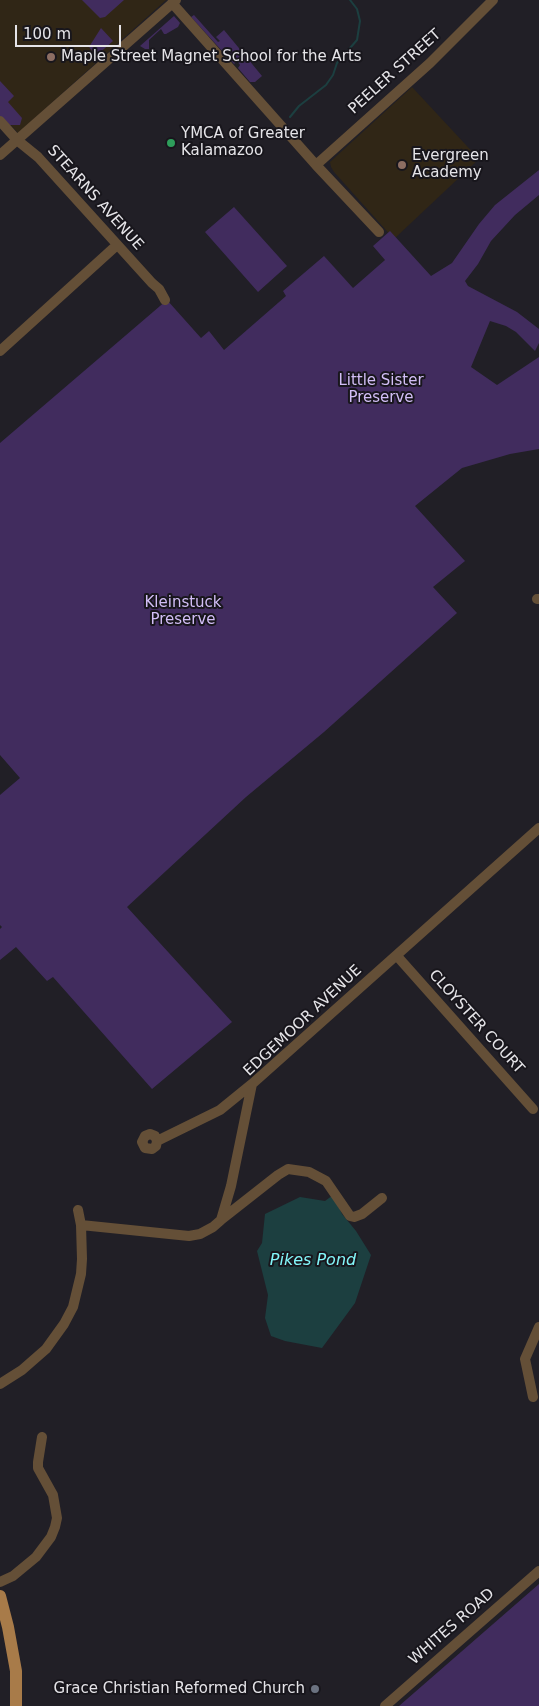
<!DOCTYPE html>
<html>
<head>
<meta charset="utf-8">
<style>
	body { margin:0 }
	#map { position:relative; width:539px; height:1706px; overflow:hidden; background:#211f26; font-family:"DejaVu Sans",sans-serif }
	canvas { display:block }
	.scale { position:absolute; left:15px; top:25px; width:106px; height:22px; box-sizing:border-box; border:2px solid #e5e4e8; border-top:0; padding-left:6px; font-size:15px; line-height:18px; white-space:nowrap; color:#e5e4e8; -webkit-text-stroke:4px #18161c; paint-order:stroke }
</style>
</head>
<body>
<div id="map">
<canvas width="539" height="1706"></canvas>
<div class="scale">100 m</div>
</div>
<script>
const context = document.querySelector('canvas').getContext('2d');
context.lineJoin = 'round';
function fill(path, color) { context.fillStyle = color; context.fill(path, 'evenodd'); }
const shape = rows => new Path2D(rows.map(r => 'M' + r).join(''));
function trace(path, color, width, dash) { context.strokeStyle = color; context.lineWidth = width; context.lineCap = dash ? 'butt' : 'round'; context.setLineDash(dash || []); context.stroke(path); }
function label(font, color, halo, rows, align = 'center') {
  context.font = font + ' "DejaVu Sans",sans-serif'; context.lineWidth = 4; context.setLineDash([]); context.textBaseline = 'middle'; context.strokeStyle = halo; context.fillStyle = color; for (const [text, x, y, turn = 0] of rows) {
    context.save(); context.translate(x, y); context.rotate((+turn || 0) * Math.PI / 180); context.textAlign = isNaN(turn) ? turn : align; if (halo) context.strokeText(text, 0, 0); context.fillText(text, 0, 0); context.restore();
  }
}
const education = shape([
	[0,0,166,0,18,133,0,113],
	[412,87,479,159,394,239,334,172,331,167,330,162]
]);
const green = shape([
	[82,0,124,0,105,17,100,18],
	[194,15,218,42,220,41,216,37,224,30,262,76,255,82,250,82,238,68,240,65,237,61,234,64,191,17],
	[174,16,180,23,178,27,166,34,164,34,161,29,149,40,149,49,145,49,140,46],
	[101,28,113,41,96,56,89,47],
	[0,81,14,96,8,102,22,118,20,125,10,125,0,116],
	[539,170,539,195,515,215,491,241,478,264,465,281,468,286,517,312,539,329,539,343,535,351,516,332,506,326,490,321,471,367,497,385,539,357,539,449,510,454,462,468,415,506,465,561,433,587,457,613,324,732,246,797,127,907,232,1022,152,1089,53,977,47,981,16,947,0,960,0,929,2,927,0,925,0,795,20,778,0,755,0,443,167,300,201,338,209,331,224,350,286,296,283,291,324,256,353,288,385,260,373,246,390,231,431,276,452,263,479,224,495,205],
	[234,207,287,266,258,292,205,232],
	[539,1584,539,1706,399,1706]
]);
const water = shape([
	[333,1195,342,1214,356,1231,371,1255,355,1303,322,1348,285,1341,271,1336,265,1318,268,1295,257,1251,262,1243,265,1214,300,1197,325,1201]
]);
const stream = shape([
	[290,117,299,106,326,85,333,75,337,63,357,40,360,21,357,9,350,0]
]);
const minor = shape([
	[172,3,316,165,379,232],
	[0,121,17,140,38,157,152,283,159,289,165,300],
	[0,155,176,0],
	[316,165,430,63,493,0],
	[0,351,117,245],
	[537,599,539,599],
	[397,956,533,1109],
	[157,1141,155,1136,150,1134,145,1136,142,1142,145,1148,152,1149,156,1146,157,1141,220,1110,252,1084],
	[222,1219,278,1175,288,1169,309,1172,326,1181,350,1216,354,1217,362,1214,382,1198],
	[81,1225,189,1236,200,1234,213,1227,221,1220,231,1186,252,1084,539,828],
	[0,1384,22,1370,46,1349,64,1324,73,1307,81,1274,82,1259,81,1225,78,1210],
	[533,1397,525,1359,539,1327],
	[0,1582,13,1576,36,1557,51,1537,55,1527,57,1518,53,1495,38,1468,38,1462,42,1437],
	[385,1706,539,1571]
]);
const major = shape([
	[0,1596,8,1627,16,1671,16,1706]
]);
const markers = [
	[51,57,5,"#8d6e63"],
	[171,143,5,"#2e9e5b"],
	[402,165,5,"#8d6e63"],
	[315,1689,5,"#6b7280"]
];
const poiNames = [
	["Maple Street Magnet School for the Arts",61,57],
	["YMCA of Greater",181,134],
	["Kalamazoo",181,151],
	["Evergreen",412,156],
	["Academy",412,173],
	["Grace Christian Reformed Church",305,1689,"right"]
];
const streetNames = [
	["PEELER STREET",395,72,-42],
	["STEARNS AVENUE",95,198,48],
	["EDGEMOOR AVENUE",303,1021,-43],
	["CLOYSTER COURT",476,1022,48],
	["WHITES ROAD",452,1627,-41]
];
const parkNames = [
	["Little Sister",381,381],
	["Preserve",381,398],
	["Kleinstuck",183,603],
	["Preserve",183,620]
];
const waterNames = [
	["Pikes Pond",313,1261]
];
fill(education, '#302616');
fill(green, '#412c5e');
fill(water, '#1c3f40');
trace(stream, '#1c3f40', 2);
trace(minor, '#644f37', 10);
trace(major, '#a87b49', 12);
for (const [x, y, r, color] of markers) { const dot = new Path2D(); dot.arc(x, y, r, 0, 2 * Math.PI); context.fillStyle = color; context.fill(dot); trace(dot, '#18161c', 2); }
label('15px', '#e5e4e8', '#18161c', poiNames, 'left');
label('15px', '#e5e4e8', '#18161c', streetNames);
label('15px', '#d2bef6', '#18161c', parkNames);
label('italic 16px', '#83f7fa', '#18161c', waterNames);
</script>
</body>
</html>
